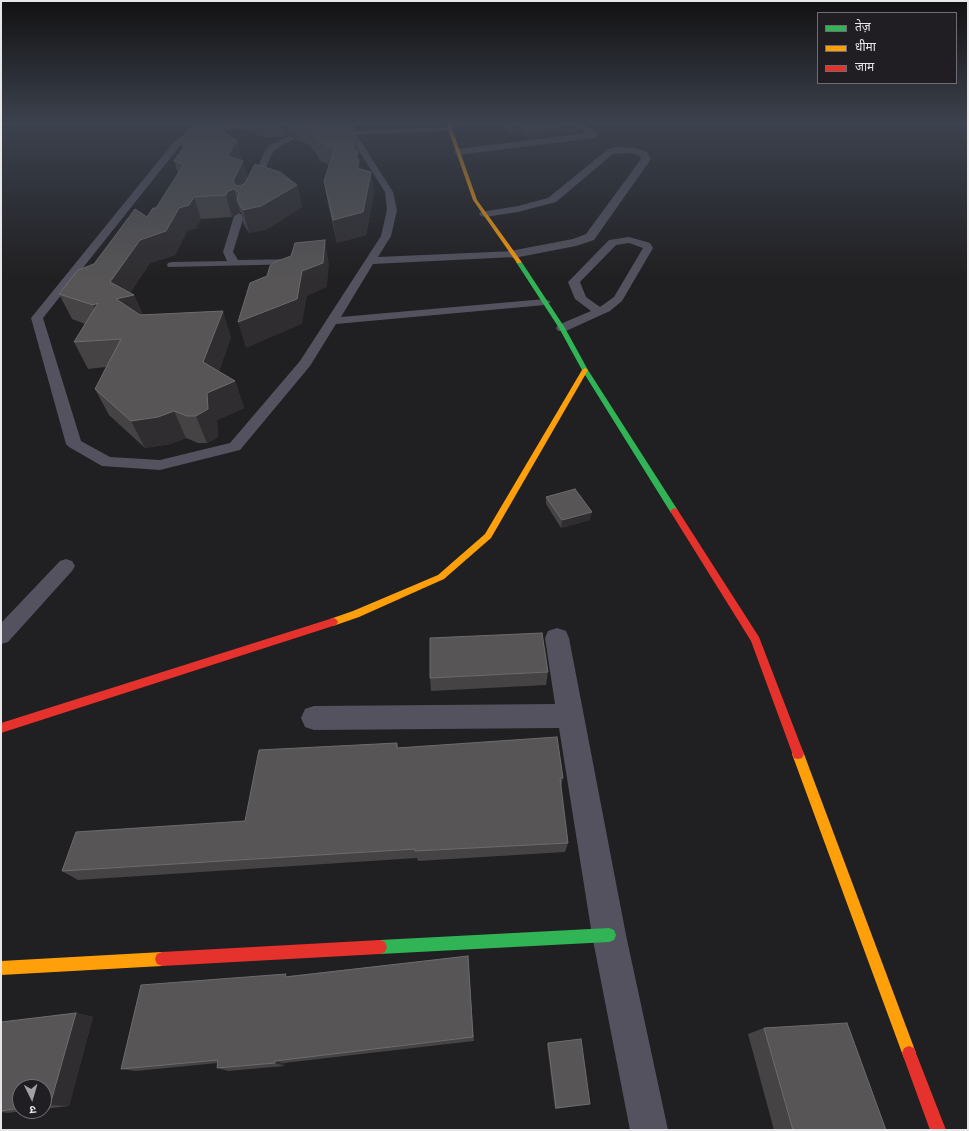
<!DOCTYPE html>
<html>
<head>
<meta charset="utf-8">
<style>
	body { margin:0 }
	#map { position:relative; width:969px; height:1131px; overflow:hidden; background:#201f21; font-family:"Times New Roman","Noto Sans Devanagari",serif }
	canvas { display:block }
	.frame { position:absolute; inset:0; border:2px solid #e7e6e9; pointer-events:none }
	.legend { position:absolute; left:817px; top:12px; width:140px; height:72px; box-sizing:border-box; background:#201e22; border:1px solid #706e72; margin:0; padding:5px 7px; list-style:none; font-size:12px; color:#e7e6e9 }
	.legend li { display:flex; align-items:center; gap:8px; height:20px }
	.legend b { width:20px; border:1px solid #706e72 }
	.north { position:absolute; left:12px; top:1079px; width:40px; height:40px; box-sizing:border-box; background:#201e22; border:1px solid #706e72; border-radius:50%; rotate:175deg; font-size:11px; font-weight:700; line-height:16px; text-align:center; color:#e7e6e9 }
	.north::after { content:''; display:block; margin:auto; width:14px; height:18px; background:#a1a0a3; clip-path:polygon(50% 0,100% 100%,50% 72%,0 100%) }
</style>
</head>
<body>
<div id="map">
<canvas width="969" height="1131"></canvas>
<div class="frame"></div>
<ul class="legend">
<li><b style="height:5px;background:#30b455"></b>तेज़</li>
<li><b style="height:5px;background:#ff9f0a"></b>धीमा</li>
<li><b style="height:5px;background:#e5322d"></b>जाम</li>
</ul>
<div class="north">उ</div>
</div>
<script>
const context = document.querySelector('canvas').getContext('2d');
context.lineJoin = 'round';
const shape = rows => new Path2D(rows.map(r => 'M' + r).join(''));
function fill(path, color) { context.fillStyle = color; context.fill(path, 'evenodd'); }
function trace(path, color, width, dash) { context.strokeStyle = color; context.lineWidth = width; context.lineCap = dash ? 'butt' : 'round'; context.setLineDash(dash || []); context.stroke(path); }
const lane = shape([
	[251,123,303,123,346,131,452,127,453,129,449,131,354,135,358,137,393,192,397,210,391,236,378,257,514,251,519,254,514,257,373,264,341,317,545,299,551,302,545,305,336,324,310,366,240,450,160,470,102,466,69,447,66,444,31,318,173,143,181,137,219,127,251,123],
	[262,126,300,127,344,135,352,140,385,192,387,210,381,236,300,361,230,443,160,460,110,457,81,441,43,318,179,147,187,141,222,131,262,126],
	[289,136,296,138,276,149,272,154,256,189,255,191,249,191,248,189,265,151,270,145,289,136],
	[239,213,244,216,233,252,238,260,298,259,303,262,302,264,168,267,167,265,168,263,172,262,227,261,223,252,234,216,239,213],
	[629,237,650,243,653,248,622,301,610,311,566,331,558,331,556,328,558,325,591,311,575,299,568,282,570,280,609,240,629,237],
	[629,243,643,248,614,297,600,307,586,297,580,282,616,245,629,243],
	[66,559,72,561,75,566,72,571,8,642,1,644,1,623,60,561,66,559]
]);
const street = shape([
	[573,123,583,123,599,135,594,138,458,155,453,152,458,149,586,133,573,123],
	[615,147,636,148,647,152,651,159,594,240,576,246,514,258,510,257,508,254,510,251,573,239,586,234,641,159,640,156,632,153,613,154,556,202,518,212,485,217,481,216,479,214,481,212,518,206,548,198,607,150,615,147],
	[557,628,566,631,569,638,626,935,668,1130,630,1130,592,935,559,728,314,730,305,727,301,718,305,709,314,706,555,704,545,638,548,631,557,628]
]);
const fast = shape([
	[517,261,521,261,565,328,588,370,677,509,678,511,677,513,671,513,582,370,559,328,516,262,517,261],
	[609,928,614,930,616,935,614,940,609,942,380,954,375,952,373,947,375,942,380,940,609,928]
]);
const slow = shape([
	[446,123,450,123,477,200,521,261,521,263,517,263,473,200,446,123],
	[585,368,588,370,491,538,444,579,359,617,333,626,330,625,328,622,330,619,353,611,438,575,485,534,582,370,585,368],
	[798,749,802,750,804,754,916,1053,914,1058,909,1060,904,1058,902,1053,792,754,794,750,798,749],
	[162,952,167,954,169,959,167,964,162,966,1,975,1,961,162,952]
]);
const jam = shape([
	[674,508,677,509,759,637,804,754,802,758,798,759,794,758,751,641,670,511,674,508],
	[333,618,336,619,338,622,336,625,1,733,1,723,333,618],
	[380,940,385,942,387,947,385,952,380,954,162,966,157,964,155,959,157,954,162,952,380,940],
	[909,1046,914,1048,946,1130,930,1130,902,1053,904,1048,909,1046]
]);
const wall = shape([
	[243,123,406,123,356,125,356,129,353,129,356,150,358,151,360,169,371,172,374,193,366,235,337,243,328,203,324,181,329,165,320,161,318,156,308,144,296,140,295,136,289,135,284,137,263,137,244,130],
	[497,123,579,123,579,132,528,138,521,133,512,134],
	[180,141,237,141,242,161,248,178,297,185,302,207,267,229,249,233,243,223,241,212,240,212,233,215,232,217,201,219,196,228,187,231,175,255,150,263,130,293,134,295,143,315,231,337,219,371,235,381,244,408,217,420,218,437,207,443,198,443,186,438,170,444,145,448,109,415,95,389,106,367,88,369,74,342,85,324,72,319,59,294,94,264,156,208,178,174,174,161,183,149],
	[546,497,590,520,561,528,546,504],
	[548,672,546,685,431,691,430,678],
	[397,743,398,748,563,778,561,787,568,843,565,852,418,861,417,858,78,880,62,871,245,821],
	[468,956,474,1041,284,1063,284,1066,228,1071,217,1068,218,1063,136,1071,121,1069,289,976],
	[76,1013,93,1017,69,1106,44,1109,44,1087,20,1087,20,1111,22,1111,8,1113,1,1112,1,1111,9,1110,1,1111,1,1022],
	[764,1028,886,1130,774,1130,748,1034],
	[548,1043,590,1104,555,1109,547,1044]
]);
const shadedWall = shape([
	[281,123,287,123,289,135,284,137],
	[521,124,521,133,512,134,512,126],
	[580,124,579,132,528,138,529,130],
	[354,130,356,150,356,158,358,151,362,181,357,168,354,150],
	[237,141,242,161,227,156],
	[243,161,249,182,239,193,233,181],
	[371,172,374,193,366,235,337,243,333,220],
	[297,185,302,207,267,229,249,233,243,210],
	[234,189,240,212,233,215,232,217,226,195,227,192],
	[194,197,201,219,196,228,187,231,175,255,150,263,128,296,134,295,145,320,128,324,110,282,140,240],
	[325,240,329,264,327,287,307,296,302,324,246,348,238,322,302,271],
	[98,303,105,331,93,305],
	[223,311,231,337,213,388,203,362],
	[235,381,244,408,217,420,218,437,207,443,196,416,207,393],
	[174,411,186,438,170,444,145,448,131,421],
	[592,512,590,520,561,528,562,520],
	[76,1013,93,1017,69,1106,50,1105],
	[275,1061,284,1063,284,1066,275,1063]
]);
const building = shape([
	[194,123,213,123,237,141,227,156,243,161,233,181,235,185,240,186,245,183,255,164,280,172,297,185,261,206,243,210,237,200,239,193,234,189,227,192,226,195,194,197,189,205,179,208,166,231,140,240,110,282,134,295,116,299,140,315,223,311,203,362,235,381,207,393,208,409,196,416,187,416,174,411,158,417,131,421,95,389,121,339,74,342,98,303,93,305,59,294,78,270,94,264,135,209,147,217,153,208,156,208,184,164,174,161,186,144,180,141,194,123],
	[301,123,349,123,354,130,354,150,358,151,356,159,359,160,357,168,371,172,363,212,333,220,324,181,335,148,316,140,315,136,304,124,301,123],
	[509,123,579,123,580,124,529,130,521,124,512,126,509,123],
	[325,240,323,263,302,271,297,299,238,322,250,283,267,276,270,266,275,262,291,256,295,243,325,240],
	[575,489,592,512,562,520,546,497,575,489],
	[542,633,548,672,430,678,430,638,542,633],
	[557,737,563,778,560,778,568,843,415,851,415,849,62,871,76,832,245,821,259,750,397,743,397,748,557,737],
	[468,956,473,1037,275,1061,275,1063,217,1068,218,1060,121,1069,141,985,286,974,285,977,468,956],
	[76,1013,50,1105,44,1106,44,1087,20,1087,20,1108,1,1111,1,1022,76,1013],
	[847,1023,886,1130,793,1130,764,1028,847,1023],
	[581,1039,590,1104,556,1108,548,1043,581,1039]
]);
fill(lane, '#54525f');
fill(street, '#54525f');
fill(fast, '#30b455');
fill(slow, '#ff9f0a');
fill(jam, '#e5322d');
fill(wall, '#454344');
fill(shadedWall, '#2f2d2f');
fill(building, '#575556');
trace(building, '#6d6c6d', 1);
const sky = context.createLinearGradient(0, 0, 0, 282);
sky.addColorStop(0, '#121112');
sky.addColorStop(0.44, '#3c424e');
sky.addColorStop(1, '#3c424e00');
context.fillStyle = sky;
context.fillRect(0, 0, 969, 282);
</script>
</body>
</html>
